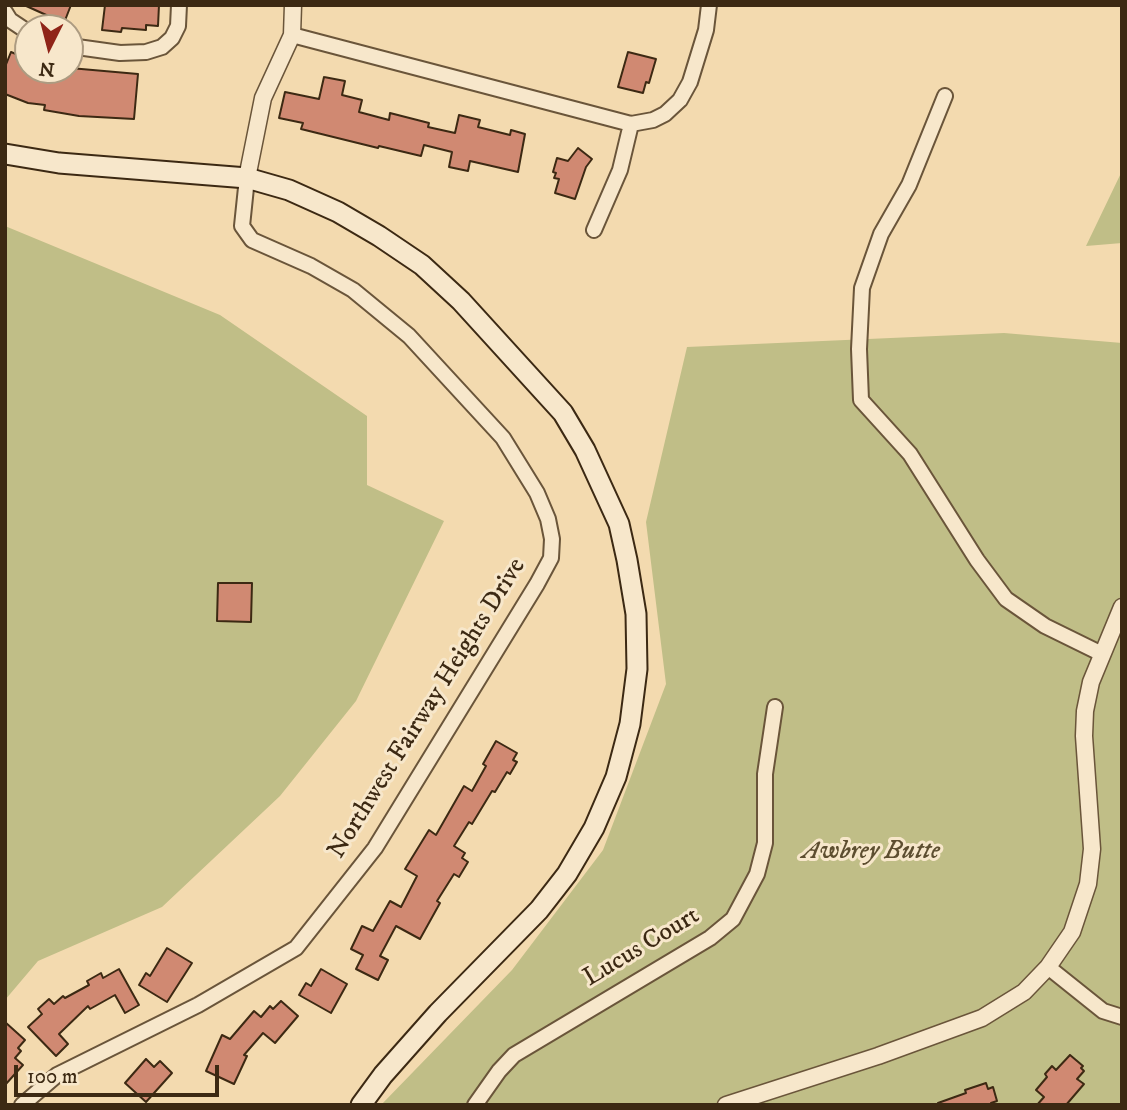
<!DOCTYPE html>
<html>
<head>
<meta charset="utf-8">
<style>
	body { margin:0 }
	#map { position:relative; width:1127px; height:1110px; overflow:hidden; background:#f3daaf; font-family:"IM FELL DW Pica",serif }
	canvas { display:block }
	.frame { position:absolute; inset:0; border:7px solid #3c2913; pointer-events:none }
	.north { position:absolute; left:14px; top:14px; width:70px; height:70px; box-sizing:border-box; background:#f7e7cb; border:2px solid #ac9b81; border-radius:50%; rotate:186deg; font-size:19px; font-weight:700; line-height:28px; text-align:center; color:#3c2913 }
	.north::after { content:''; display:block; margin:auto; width:24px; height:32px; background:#8f2418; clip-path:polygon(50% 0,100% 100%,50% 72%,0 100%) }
	.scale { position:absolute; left:14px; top:1065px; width:205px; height:32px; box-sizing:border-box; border:4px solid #3c2913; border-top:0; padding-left:9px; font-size:21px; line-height:24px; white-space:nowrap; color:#3c2913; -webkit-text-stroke:5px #f7e7cb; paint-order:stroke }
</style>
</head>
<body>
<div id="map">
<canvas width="1127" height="1110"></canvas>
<div class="frame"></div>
<div class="north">N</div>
<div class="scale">100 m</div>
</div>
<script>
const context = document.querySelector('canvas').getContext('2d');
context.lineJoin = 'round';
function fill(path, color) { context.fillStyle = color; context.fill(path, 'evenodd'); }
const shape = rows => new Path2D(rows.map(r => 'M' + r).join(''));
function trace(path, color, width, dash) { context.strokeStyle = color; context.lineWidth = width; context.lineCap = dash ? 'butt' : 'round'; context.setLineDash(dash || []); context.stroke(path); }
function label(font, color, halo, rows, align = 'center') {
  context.font = font + ' "IM FELL DW Pica",serif'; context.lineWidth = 6; context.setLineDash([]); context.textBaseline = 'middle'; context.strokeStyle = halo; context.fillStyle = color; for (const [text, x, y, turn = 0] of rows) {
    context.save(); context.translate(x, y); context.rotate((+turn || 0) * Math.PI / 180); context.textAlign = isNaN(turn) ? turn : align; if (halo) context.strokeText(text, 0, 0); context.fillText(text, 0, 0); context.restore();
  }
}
const green = shape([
	[1122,171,1122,243,1086,246],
	[5,226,220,315,367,416,367,485,444,521,356,701,280,796,162,907,38,961,5,1000],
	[1004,333,1122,343,1122,1105,381,1105,512,970,603,850,666,684,646,522,687,347]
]);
const building = shape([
	[24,5,71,5,64,23,24,5],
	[105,5,159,5,158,26,146,25,146,30,122,28,121,32,102,30,105,5],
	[11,52,28,59,28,70,70,70,70,68,138,74,134,119,79,116,44,110,45,105,28,103,5,94,5,67,11,52],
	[628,52,656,59,649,83,646,82,643,93,618,87,628,52],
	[324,77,345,81,342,95,362,100,359,112,389,120,390,113,429,123,428,127,455,133,459,115,480,120,478,127,510,135,511,130,525,134,518,172,470,161,468,171,449,167,452,152,424,145,421,156,379,146,378,148,301,129,303,123,279,118,285,92,319,99,324,77],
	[578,148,592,159,586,167,575,199,555,193,559,179,554,178,556,173,553,172,557,158,568,161,578,148],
	[218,583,252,583,251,622,217,621,218,583],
	[496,741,517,753,513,760,517,762,510,774,507,772,495,792,492,791,472,824,469,822,454,846,465,853,462,858,468,862,459,877,454,874,437,901,440,903,420,939,396,926,380,956,388,960,378,980,356,969,363,955,351,949,362,926,373,931,390,901,401,907,417,876,405,869,429,830,436,835,464,786,472,791,486,766,483,764,496,741],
	[167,948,192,963,167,1002,139,985,146,973,150,976,167,948],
	[119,969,139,1005,125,1013,115,995,90,1009,88,1006,59,1034,68,1044,56,1056,28,1027,42,1014,38,1009,49,999,54,1004,63,996,65,998,89,985,87,981,101,973,103,978,119,969],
	[321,969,347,984,331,1013,299,995,306,983,311,986,321,969],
	[281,1001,298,1016,275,1043,263,1033,244,1055,247,1056,234,1084,206,1071,222,1035,230,1039,254,1011,261,1017,270,1006,273,1009,281,1001],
	[5,1022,25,1040,18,1048,21,1051,15,1058,23,1065,5,1085,5,1022],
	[1070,1055,1083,1066,1081,1068,1084,1071,1077,1079,1084,1084,1066,1105,1037,1105,1044,1097,1036,1090,1047,1077,1045,1074,1052,1066,1056,1070,1070,1055],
	[146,1059,154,1067,160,1061,172,1073,146,1102,125,1083,146,1059],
	[986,1083,988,1089,993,1087,997,1101,991,1103,992,1105,938,1105,938,1103,966,1093,965,1090,986,1083]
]);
const minor = shape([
	[5,12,10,20,28,32],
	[292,35,631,124,653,120,665,114,680,100,690,82,706,30,709,5],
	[70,46,120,53,146,52,162,47,172,38,178,26,179,5],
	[945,96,909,185,881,234,862,288,859,349,861,400,910,454,977,560,1006,599,1045,626,1102,654],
	[594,230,620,170,631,124],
	[1048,967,1103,1011,1122,1017],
	[22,1105,57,1075,198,1005,296,948,375,848,537,584,551,558,552,539,548,519,537,493,503,438,409,336,353,290,311,266,252,240,242,226,247,178],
	[475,1105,499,1071,514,1055,710,938,733,919,757,874,765,843,765,774,775,707]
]);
const tertiary = shape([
	[247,178,263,98,292,35,293,5],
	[726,1105,878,1056,982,1018,1024,992,1048,967,1072,932,1088,884,1092,849,1084,736,1085,711,1091,682,1122,607]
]);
const secondary = shape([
	[5,154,59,163,247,178,289,190,338,212,379,236,422,265,461,301,563,413,585,450,619,524,627,560,636,614,637,669,630,724,616,777,594,828,567,874,539,910,438,1013,383,1075,361,1105]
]);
const streetNames = [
	["Northwest Fairway Heights Drive",428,709,-58],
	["Lucus Court",642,948,-31]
];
const parkNames = [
	["Awbrey Butte",871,853]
];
fill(green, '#c0be87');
fill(building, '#d08972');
trace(building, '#3c2913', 2);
trace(minor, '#6a553a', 18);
trace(tertiary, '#6a553a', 19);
trace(secondary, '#3c2913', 23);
trace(minor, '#f7e7cb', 14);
trace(tertiary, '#f7e7cb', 16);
trace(secondary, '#f7e7cb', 19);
label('26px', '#3c2913', '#f7e7cb', streetNames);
label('italic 26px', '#5d4e30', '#f7e7cb', parkNames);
</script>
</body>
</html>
